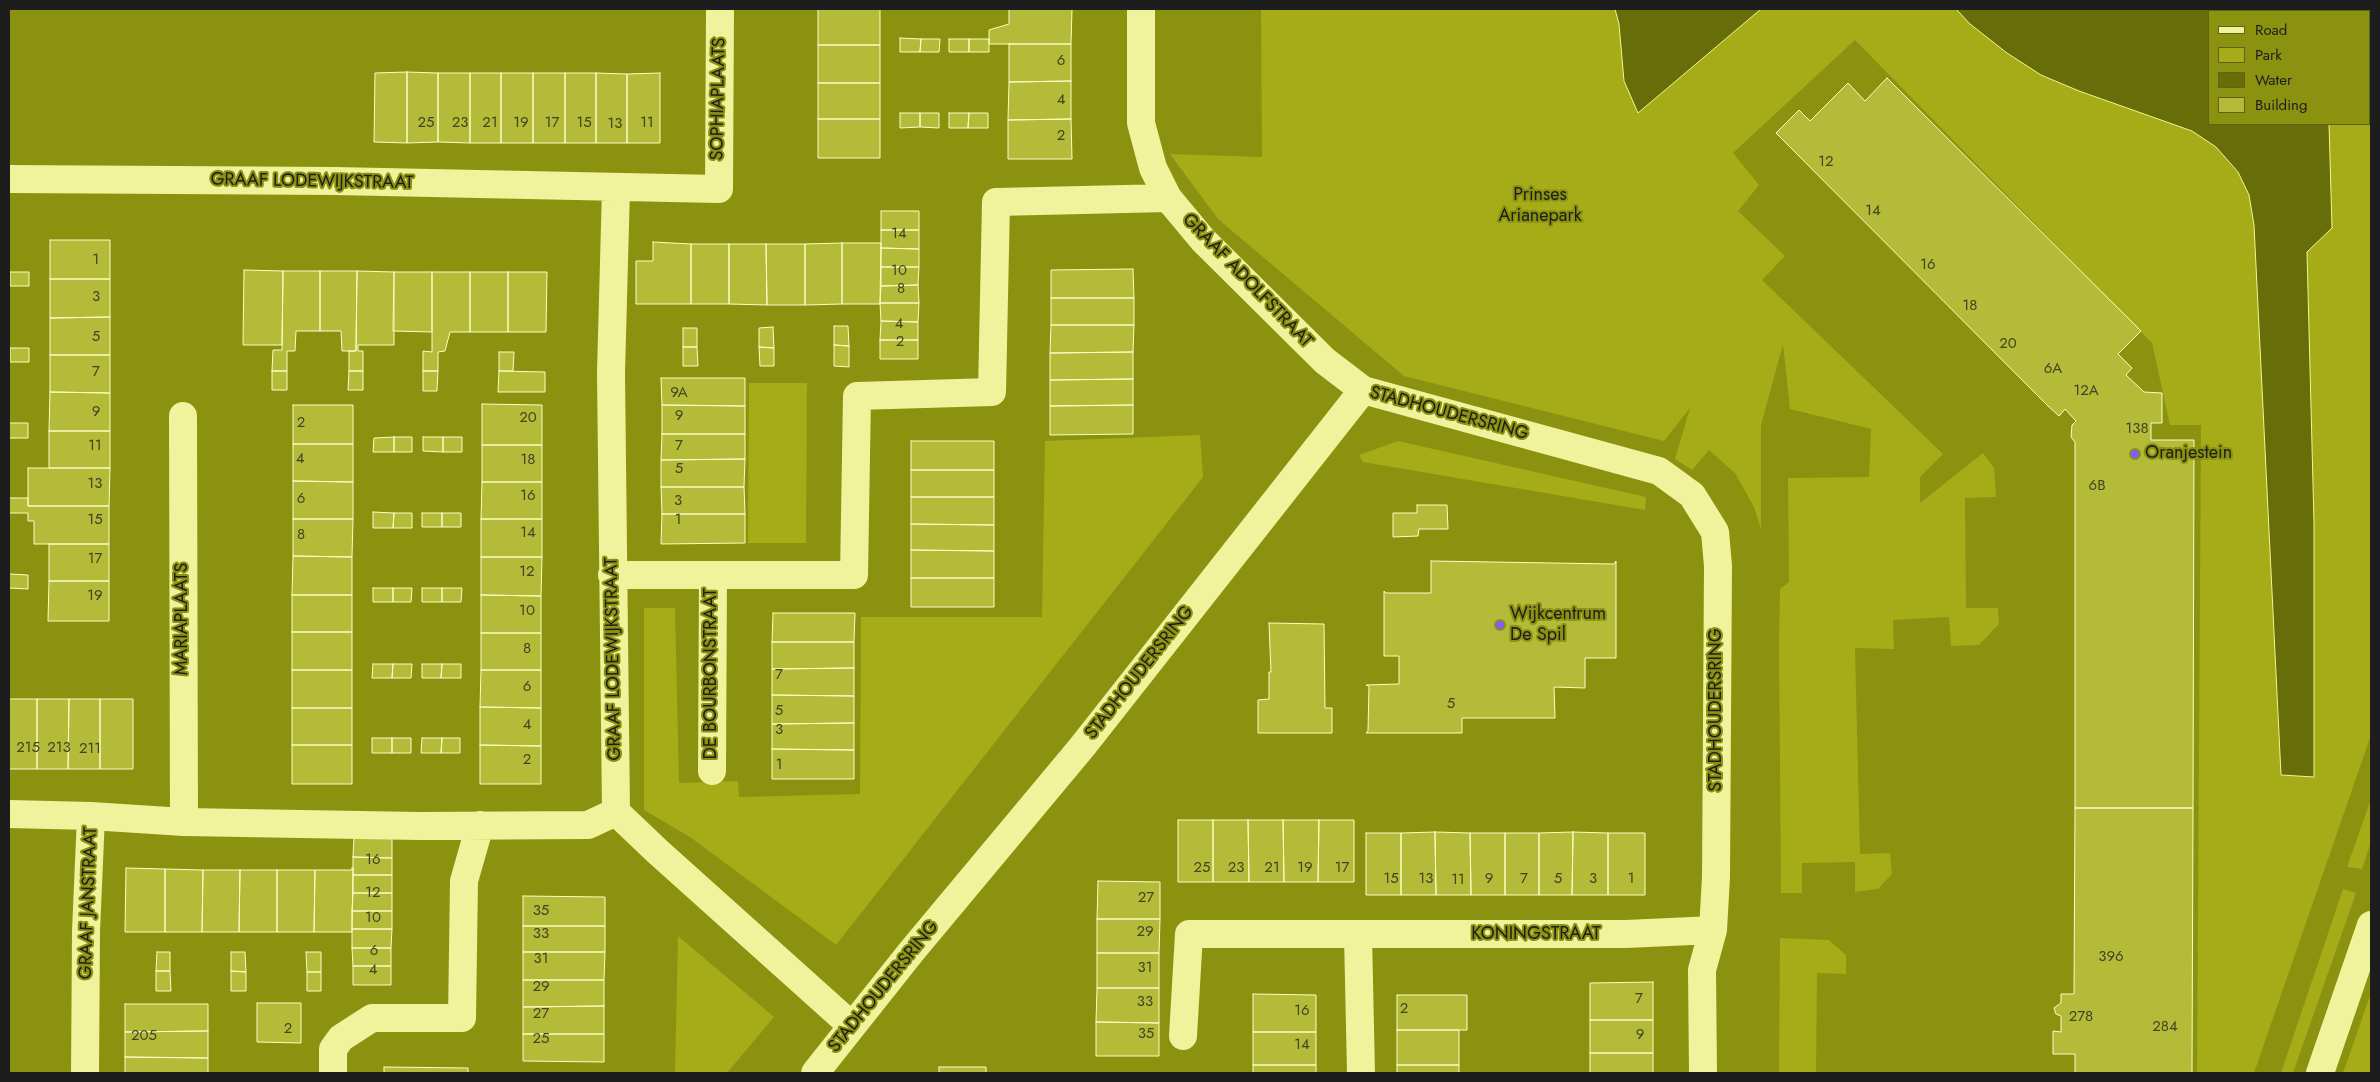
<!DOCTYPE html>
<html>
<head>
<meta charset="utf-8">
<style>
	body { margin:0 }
	#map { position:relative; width:2380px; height:1082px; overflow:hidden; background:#8a9210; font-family:Jost,sans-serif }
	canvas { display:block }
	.frame { position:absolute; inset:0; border:10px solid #1d1d1d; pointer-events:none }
	.legend { position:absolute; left:2208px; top:10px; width:162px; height:115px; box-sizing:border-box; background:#8a9210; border:1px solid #5e6315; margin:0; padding:6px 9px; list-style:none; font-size:15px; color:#1d1d1d }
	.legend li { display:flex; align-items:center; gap:10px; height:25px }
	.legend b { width:25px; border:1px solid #5e6315 }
</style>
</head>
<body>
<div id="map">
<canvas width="2380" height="1082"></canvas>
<div class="frame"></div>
<ul class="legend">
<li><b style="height:6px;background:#eff39b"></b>Road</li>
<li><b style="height:14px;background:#a5ac17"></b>Park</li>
<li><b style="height:14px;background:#666d09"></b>Water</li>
<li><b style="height:14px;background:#b4bb38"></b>Building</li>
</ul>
</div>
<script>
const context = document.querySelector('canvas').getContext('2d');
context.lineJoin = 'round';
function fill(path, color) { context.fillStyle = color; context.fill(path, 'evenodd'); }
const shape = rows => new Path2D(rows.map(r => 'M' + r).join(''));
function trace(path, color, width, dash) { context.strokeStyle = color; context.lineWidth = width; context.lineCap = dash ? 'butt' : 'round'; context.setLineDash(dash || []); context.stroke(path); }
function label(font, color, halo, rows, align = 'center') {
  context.font = font + ' Jost,sans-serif'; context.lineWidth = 4; context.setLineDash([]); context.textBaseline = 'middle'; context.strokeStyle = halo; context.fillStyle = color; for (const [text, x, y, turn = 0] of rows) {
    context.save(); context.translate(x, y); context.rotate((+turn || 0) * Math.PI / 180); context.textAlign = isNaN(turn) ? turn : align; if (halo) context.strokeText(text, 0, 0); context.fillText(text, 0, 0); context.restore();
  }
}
const green = shape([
	[1261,9,2371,9,2371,735,2254,1073,2197,1073,2201,425,2170,425,2152,343,1855,40,1733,153,1759,185,1738,211,1785,256,1762,280,1943,454,1920,477,1920,503,1983,453,1994,468,1996,497,1965,498,1966,608,1998,608,1999,624,1979,645,1951,646,1949,617,1893,620,1894,649,1855,648,1860,854,1890,853,1892,874,1878,889,1855,892,1855,862,1802,863,1802,893,1781,893,1779,646,1780,589,1789,582,1788,478,1869,477,1871,429,1790,409,1783,344,1761,425,1761,529,1754,507,1735,473,1709,450,1692,470,1675,459,1690,408,1664,441,1404,376,1218,219,1170,154,1262,157],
	[2209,11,2369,11,2369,124,2209,124],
	[749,383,807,383,806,543,748,543],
	[1200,435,1203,477,836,945,690,837,644,810,644,608,675,608,679,783,738,781,739,797,860,794,861,617,1042,617,1045,441],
	[1398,441,1646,497,1645,510,1363,462,1359,455],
	[2371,799,2371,842,2362,869,2347,867],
	[2343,889,2356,893,2293,1073,2281,1073],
	[678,936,774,1017,727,1073,539,1073,539,1072,675,1073],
	[1780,938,1829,940,1846,955,1846,974,1817,973,1816,1073,1779,1073],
	[2371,993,2371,1073,2343,1073]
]);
const water = shape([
	[1615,9,1761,9,1638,113,1624,81,1619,24,1615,9],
	[1956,9,2325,9,2325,11,2209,11,2209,124,2329,124,2332,228,2307,252,2314,523,2314,777,2281,775,2254,225,2249,195,2238,172,2216,147,2192,131,2079,91,2041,75,2007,53,1970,24,1956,9]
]);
const building = shape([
	[818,9,880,9,880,45,818,45,818,9],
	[1009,9,1072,9,1071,44,989,44,989,30,1009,24,1009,9],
	[900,38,921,39,920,52,900,52,900,38],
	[921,39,940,39,939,52,920,52,921,39],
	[949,39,969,39,969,52,949,52,949,39],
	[969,39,989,39,989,52,969,52,969,39],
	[1009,44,1071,44,1071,81,1009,82,1009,44],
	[818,45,880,45,880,83,818,83,818,45],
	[407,72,438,73,438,142,407,143,407,72],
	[407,72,407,143,374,142,375,73,407,72],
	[438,73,470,73,470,143,438,142,438,73],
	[470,73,501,73,501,143,470,143,470,73],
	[501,73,533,73,533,143,501,143,501,73],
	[533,73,565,73,565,143,533,143,533,73],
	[565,73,596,73,596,143,565,143,565,73],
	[596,73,627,74,627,143,596,143,596,73],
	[660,73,660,143,627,143,627,74,660,73],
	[1887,78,2141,331,2118,354,2132,368,2126,375,2144,392,2162,393,2162,423,2151,423,2151,440,2194,440,2193,808,2075,808,2075,442,2071,437,2072,425,2076,421,2065,409,2059,416,2048,406,1776,133,1799,110,1810,121,1848,83,1865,101,1887,78],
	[1071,81,1071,119,1008,120,1009,82,1071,81],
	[818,83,880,83,880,119,818,119,818,83],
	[900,113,920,113,920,127,900,128,900,113],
	[920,113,939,113,939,128,920,127,920,113],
	[949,113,969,113,968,128,949,128,949,113],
	[969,113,988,113,988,128,968,128,969,113],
	[818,119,880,119,880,158,818,158,818,119],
	[1071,119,1072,159,1008,159,1008,120,1071,119],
	[881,211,919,211,919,230,881,230,881,211],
	[881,230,919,230,919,249,881,248,881,230],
	[50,240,110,240,110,279,50,279,50,240],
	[653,242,691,244,691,304,636,304,636,261,653,261,653,242],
	[842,243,881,243,880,304,842,304,842,243],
	[842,243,842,304,805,305,805,244,842,243],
	[691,244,729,244,729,304,691,304,691,244],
	[729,244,766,244,767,305,729,304,729,244],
	[766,244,805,244,805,305,767,305,766,244],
	[881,248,919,249,919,267,881,267,881,248],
	[881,267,919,267,918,285,881,286,881,267],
	[1133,269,1134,298,1051,298,1051,270,1133,269],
	[244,270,283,271,282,345,243,345,244,270],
	[283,271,320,271,320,331,296,331,295,351,287,351,287,371,272,371,273,350,282,350,283,271],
	[320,271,357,271,356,351,342,351,341,331,320,331,320,271],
	[357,271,394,272,394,345,358,345,358,351,363,351,363,371,349,371,349,351,356,351,357,271],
	[10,272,29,272,29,286,10,286,10,272],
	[394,272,432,272,432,332,393,331,394,272],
	[432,272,470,272,470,332,450,332,445,351,438,352,438,371,423,371,423,351,432,352,432,272],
	[470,272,508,272,508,332,470,332,470,272],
	[508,272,547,272,546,332,508,332,508,272],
	[50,279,110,279,110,317,50,318,50,279],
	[918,285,919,303,880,303,881,286,918,285],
	[1051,298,1134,298,1134,325,1051,325,1051,298],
	[880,303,919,303,918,322,881,321,880,303],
	[110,317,110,355,50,355,50,318,110,317],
	[881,321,918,322,918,340,880,340,881,321],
	[1051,325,1134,325,1133,352,1050,353,1051,325],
	[834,326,848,326,849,346,834,345,834,326],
	[773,327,774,348,759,347,759,328,773,327],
	[683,328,697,328,697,347,683,347,683,328],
	[880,340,918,340,918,359,880,359,880,340],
	[834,345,849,346,849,367,834,366,834,345],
	[683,347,697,347,698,366,683,366,683,347],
	[759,347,774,348,774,366,760,366,759,347],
	[10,348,29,348,29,362,10,362,10,348],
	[499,352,514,352,513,371,499,371,499,352],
	[1133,352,1133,379,1050,380,1050,353,1133,352],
	[50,355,110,355,110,393,50,392,50,355],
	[272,371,287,371,287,390,272,390,272,371],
	[349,371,363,371,363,390,348,390,349,371],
	[423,371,438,371,437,391,423,391,423,371],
	[499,371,545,372,545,392,498,392,499,371],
	[661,378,745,378,745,406,662,405,661,378],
	[1133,379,1133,405,1050,406,1050,380,1133,379],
	[50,392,110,393,110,431,49,431,50,392],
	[482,404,542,405,542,445,482,445,482,404],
	[293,405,353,405,353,444,293,444,293,405],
	[662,405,745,406,745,434,662,434,662,405],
	[1133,405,1133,434,1050,435,1050,406,1133,405],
	[9,423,28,423,28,438,9,438,9,423],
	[49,431,110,431,110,468,49,468,49,431],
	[662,434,745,434,745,459,661,460,662,434],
	[394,437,412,437,412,452,394,452,394,437],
	[394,437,394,452,373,452,374,438,394,437],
	[423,437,443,437,443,452,423,451,423,437],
	[443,437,462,437,462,452,443,452,443,437],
	[911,441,994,441,994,470,911,470,911,441],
	[293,444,353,444,353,482,293,481,293,444],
	[482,445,542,445,542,482,482,482,482,445],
	[745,459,744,487,661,487,661,460,745,459],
	[28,468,110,468,109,506,28,506,28,468],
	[911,470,994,470,994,497,911,497,911,470],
	[293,481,353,482,353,519,293,519,293,481],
	[482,482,542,482,542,519,481,519,482,482],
	[661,487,744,487,745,514,662,514,661,487],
	[911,497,994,497,994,525,911,524,911,497],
	[9,498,28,498,28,506,109,506,109,544,34,544,34,521,28,521,28,513,9,513,9,498],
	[1417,505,1447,505,1448,529,1419,529,1418,536,1393,537,1393,513,1417,513,1417,505],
	[373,512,394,513,393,528,373,528,373,512],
	[394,513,412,513,412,528,393,528,394,513],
	[422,513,442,513,442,527,422,527,422,513],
	[442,513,461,513,461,527,442,527,442,513],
	[662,514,745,514,745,543,661,544,662,514],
	[293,519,353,519,352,557,293,556,293,519],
	[481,519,542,519,542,557,481,557,481,519],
	[911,524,994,525,994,551,911,550,911,524],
	[49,544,109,544,109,581,49,581,49,544],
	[911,550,994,551,994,578,911,578,911,550],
	[293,556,352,557,352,595,292,595,293,556],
	[481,557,542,557,541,596,481,595,481,557],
	[1431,561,1614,564,1616,561,1616,658,1585,658,1585,688,1554,687,1555,718,1462,718,1462,733,1366,733,1368,731,1369,686,1366,685,1399,684,1399,656,1384,656,1384,591,1386,593,1431,593,1431,561],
	[9,574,28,575,28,589,9,588,9,574],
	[911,578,994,578,994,607,911,607,911,578],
	[49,581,109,581,109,621,48,621,49,581],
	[373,588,393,588,393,602,373,602,373,588],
	[393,588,412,588,411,602,393,602,393,588],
	[422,588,442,588,442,602,422,602,422,588],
	[442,588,462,588,461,602,442,602,442,588],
	[292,595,352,595,352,632,292,632,292,595],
	[481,595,541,596,541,633,481,633,481,595],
	[773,613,855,613,854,642,772,642,773,613],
	[1269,623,1324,624,1325,708,1332,708,1332,733,1258,733,1258,700,1269,699,1269,672,1271,672,1269,623],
	[292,632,352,632,352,670,292,670,292,632],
	[481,633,541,633,541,670,481,670,481,633],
	[772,642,854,642,854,668,772,669,772,642],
	[373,664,393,664,392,678,372,678,373,664],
	[393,664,412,664,411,678,392,678,393,664],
	[422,664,442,664,441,678,422,678,422,664],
	[442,664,461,664,461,678,441,678,442,664],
	[854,668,854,696,772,695,772,669,854,668],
	[292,670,352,670,352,708,292,708,292,670],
	[481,670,541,670,541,708,480,707,481,670],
	[772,695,854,696,854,723,772,724,772,695],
	[9,699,37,699,37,769,9,769,9,699],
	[37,699,69,699,68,769,37,769,37,699],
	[69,699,100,699,100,769,68,769,69,699],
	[100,699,133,699,133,769,100,769,100,699],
	[480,707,541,708,541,746,480,745,480,707],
	[292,708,352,708,352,745,292,745,292,708],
	[854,723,854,750,772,749,772,724,854,723],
	[372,738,392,738,392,753,372,753,372,738],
	[392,738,411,738,411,753,392,753,392,738],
	[422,738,442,738,441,753,421,753,422,738],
	[442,738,460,738,460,753,441,753,442,738],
	[292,745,352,745,352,784,292,784,292,745],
	[480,745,541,746,541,784,480,784,480,745],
	[772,749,854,750,854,779,772,779,772,749],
	[2075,808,2193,808,2192,1073,2075,1073,2075,1054,2053,1054,2053,1031,2061,1032,2061,1016,2056,1014,2054,1008,2061,1003,2061,994,2074,994,2075,808],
	[1178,820,1213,820,1213,882,1178,882,1178,820],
	[1213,820,1248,820,1249,882,1213,882,1213,820],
	[1248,820,1283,820,1284,882,1249,882,1248,820],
	[1283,820,1319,820,1318,882,1284,882,1283,820],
	[1319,820,1354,820,1354,882,1318,882,1319,820],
	[1435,832,1470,833,1471,895,1436,895,1435,832],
	[1435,832,1436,895,1401,895,1401,833,1435,832],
	[1573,832,1608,833,1608,895,1572,895,1573,832],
	[1573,832,1572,895,1539,895,1539,833,1573,832],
	[1366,833,1401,833,1401,895,1366,895,1366,833],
	[1470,833,1505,833,1505,895,1471,895,1470,833],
	[1505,833,1539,833,1539,895,1505,895,1505,833],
	[1608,833,1645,833,1645,895,1608,895,1608,833],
	[354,837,392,837,392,858,353,857,354,837],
	[353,857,392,858,392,875,353,875,353,857],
	[126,868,165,869,165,932,125,932,126,868],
	[352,868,353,868,352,932,314,932,315,870,352,870,352,868],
	[165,869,203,870,202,932,165,932,165,869],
	[203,870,240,870,239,932,202,932,203,870],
	[240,870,277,870,277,932,239,932,240,870],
	[277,870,315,870,314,932,277,932,277,870],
	[353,875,392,875,392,893,353,893,353,875],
	[1098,881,1160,882,1160,919,1097,919,1098,881],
	[353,893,392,893,392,911,352,911,353,893],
	[523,896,605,897,605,926,523,926,523,896],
	[352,911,392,911,392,929,352,929,352,911],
	[1097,919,1160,919,1159,953,1097,953,1097,919],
	[523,926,605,926,605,952,523,952,523,926],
	[352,929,392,929,391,948,352,948,352,929],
	[352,948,391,948,391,966,353,966,352,948],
	[157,952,170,952,170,971,156,971,157,952],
	[231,952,245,952,246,972,231,971,231,952],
	[306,952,321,952,321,972,307,972,306,952],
	[523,952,605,952,604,980,523,980,523,952],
	[1097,953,1159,953,1159,988,1097,988,1097,953],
	[353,966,391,966,391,985,353,985,353,966],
	[156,971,170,971,171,991,156,991,156,971],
	[231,971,246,972,246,991,231,991,231,971],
	[307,972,321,972,321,991,307,991,307,972],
	[523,980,604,980,604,1006,523,1007,523,980],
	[1653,982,1653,1020,1590,1020,1590,983,1653,982],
	[1097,988,1159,988,1159,1023,1096,1022,1097,988],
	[1253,994,1316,995,1316,1032,1253,1032,1253,994],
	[1397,995,1467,995,1467,1030,1397,1030,1397,995],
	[257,1003,301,1003,301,1043,257,1042,257,1003],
	[125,1004,208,1004,208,1031,125,1032,125,1004],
	[604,1006,604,1034,523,1034,523,1007,604,1006],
	[1590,1020,1653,1020,1653,1053,1590,1053,1590,1020],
	[1096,1022,1159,1023,1159,1056,1096,1056,1096,1022],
	[1397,1030,1459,1030,1459,1065,1397,1065,1397,1030],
	[208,1031,208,1058,125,1057,125,1032,208,1031],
	[1253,1032,1316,1032,1316,1065,1253,1065,1253,1032],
	[523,1034,604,1034,604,1062,523,1061,523,1034],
	[1590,1053,1653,1053,1653,1073,1590,1073,1590,1053],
	[125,1057,208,1058,208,1073,125,1073,125,1057],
	[1253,1065,1316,1065,1316,1073,1253,1073,1253,1065],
	[1397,1065,1459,1065,1459,1073,1397,1073,1397,1065],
	[384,1067,468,1068,468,1073,384,1073,384,1067],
	[939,1067,986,1067,986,1073,939,1073,939,1067]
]);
const minor = shape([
	[1141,9,1141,123,1153,168,1168,198,1203,240,1325,361,1363,390,1659,471,1692,495,1715,532,1718,566,1716,877,1713,930,1702,970,1703,1073],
	[9,179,335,181,719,189,720,9],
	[616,188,611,373,616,812,657,851,852,1026],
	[612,575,854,575,857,396,992,392,996,202,1168,198],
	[712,771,713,576],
	[9,814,91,816,184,822,183,416],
	[184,822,419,826,588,825,616,812],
	[1358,935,1361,1073],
	[1183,1036,1189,934,1626,934,1713,930],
	[85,1073,86,931,91,816],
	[333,1073,333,1049,341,1038,372,1018,462,1018,464,881,480,825],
	[815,1073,911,952,1082,747,1363,390],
	[2320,1073,2371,925]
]);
const markers = [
	[2135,454,5,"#7f5dff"],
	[1500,625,5,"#7f5dff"]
];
const numberNames = [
	["6",1061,61],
	["4",1061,100],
	["25",426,123],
	["23",460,123],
	["21",490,123],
	["19",521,123],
	["17",552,123],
	["15",584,123],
	["11",647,123],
	["13",615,124],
	["2",1061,136],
	["12",1826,162],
	["14",1873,211],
	["14",899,234],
	["1",96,260],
	["16",1928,265],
	["10",899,271],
	["8",901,289],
	["3",96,297],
	["18",1970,306],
	["4",899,324],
	["5",96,337],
	["2",900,342],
	["20",2008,344],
	["6A",2053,369],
	["7",96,372],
	["12A",2086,391],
	["9A",679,393],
	["9",96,412],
	["9",679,416],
	["20",528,418],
	["2",301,423],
	["138",2137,429],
	["11",95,446],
	["7",679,446],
	["4",300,459],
	["18",528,460],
	["5",679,469],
	["13",95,484],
	["6B",2097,486],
	["16",528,496],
	["6",301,499],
	["3",678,501],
	["15",95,520],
	["1",678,520],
	["14",528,533],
	["8",301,535],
	["17",95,559],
	["12",527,572],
	["19",95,596],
	["10",527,611],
	["8",527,649],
	["7",779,675],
	["6",527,687],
	["5",1451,704],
	["5",779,711],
	["4",527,725],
	["3",779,730],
	["215",28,748],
	["213",59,748],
	["211",90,749],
	["2",527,760],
	["1",779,765],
	["16",373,860],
	["25",1202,868],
	["23",1236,868],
	["21",1272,868],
	["19",1305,868],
	["17",1342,868],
	["15",1391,879],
	["13",1426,879],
	["9",1489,879],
	["7",1524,879],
	["5",1558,879],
	["3",1593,879],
	["1",1631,879],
	["11",1458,880],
	["12",373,893],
	["27",1146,898],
	["35",541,911],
	["10",373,918],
	["29",1145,932],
	["33",541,934],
	["6",374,951],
	["396",2111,957],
	["31",541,959],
	["31",1145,968],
	["4",373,970],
	["29",541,987],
	["7",1639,999],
	["33",1145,1002],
	["2",1404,1009],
	["16",1302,1011],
	["27",541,1014],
	["278",2081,1017],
	["284",2165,1027],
	["2",288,1029],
	["35",1146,1034],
	["9",1640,1035],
	["205",144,1036],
	["25",541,1039],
	["14",1302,1045]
];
const streetNames = [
	["SOPHIAPLAATS",719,99,-89],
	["GRAAF LODEWIJKSTRAAT",312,182,1],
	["GRAAF ADOLFSTRAAT",1247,281,46],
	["STADHOUDERSRING",1449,414,15],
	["MARIAPLAATS",183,619,-90],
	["GRAAF LODEWIJKSTRAAT",614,659,-91],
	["STADHOUDERSRING",1140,673,-52],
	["DE BOURBONSTRAAT",712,674,-90],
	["STADHOUDERSRING",1717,710,-90],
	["GRAAF JANSTRAAT",89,903,-88],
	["KONINGSTRAAT",1536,935],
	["STADHOUDERSRING",884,987,-51]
];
const parkNames = [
	["Prinses",1540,196],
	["Arianepark",1540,217]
];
const poiNames = [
	["Oranjestein",2145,454],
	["Wijkcentrum",1510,615],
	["De Spil",1510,636]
];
fill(green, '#a5ac17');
fill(water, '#666d09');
trace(water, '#f3f78c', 1);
fill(building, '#b4bb38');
trace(building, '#fbfec3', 1);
trace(minor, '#eff39b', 28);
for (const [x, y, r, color] of markers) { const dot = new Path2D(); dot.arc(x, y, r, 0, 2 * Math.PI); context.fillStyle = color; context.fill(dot); trace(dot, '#8a9210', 2); }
label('15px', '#434424', null, numberNames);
label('18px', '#1d1d1d', '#8a9210', streetNames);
label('18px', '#1d1d1a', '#8a9210', parkNames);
label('18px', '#1d1d1d', '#8a9210', poiNames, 'left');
</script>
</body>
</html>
